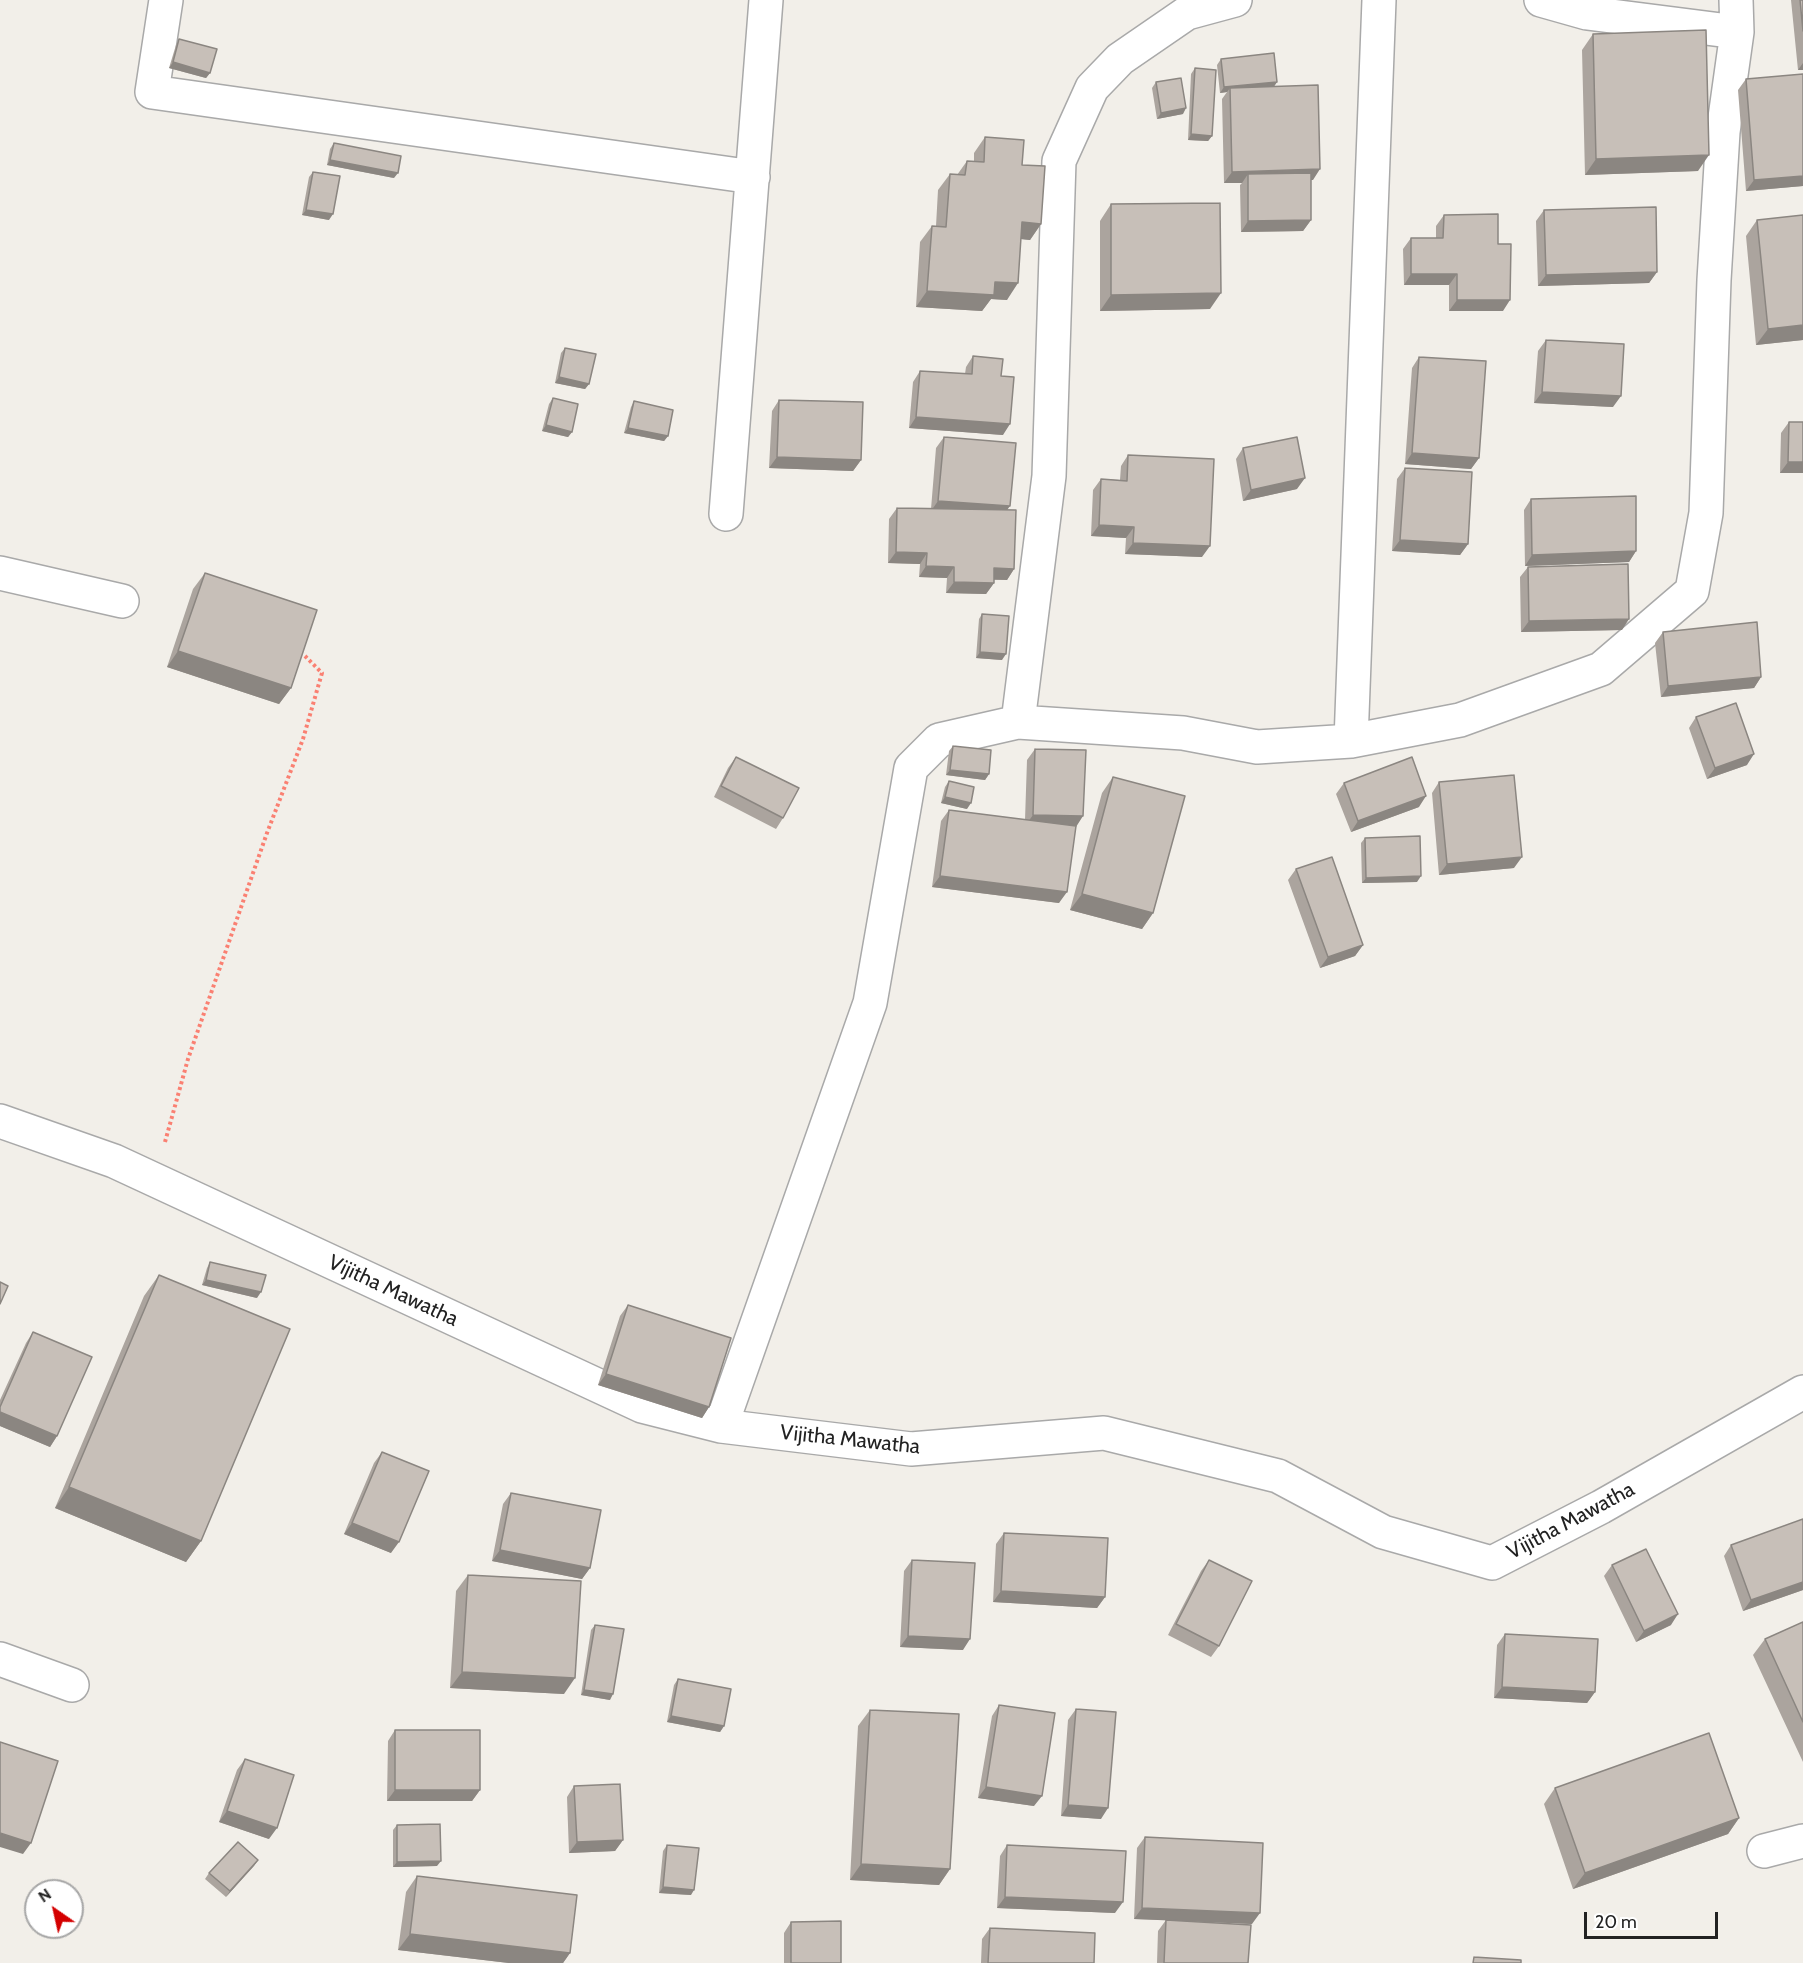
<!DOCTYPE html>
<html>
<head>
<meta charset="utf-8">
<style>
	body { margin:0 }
	#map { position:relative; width:1803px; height:1963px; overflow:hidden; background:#f2efe9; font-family:Cabin,sans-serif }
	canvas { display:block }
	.north { position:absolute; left:24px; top:1879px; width:60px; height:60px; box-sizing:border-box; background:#fff; border:2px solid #a7a7a7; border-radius:50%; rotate:326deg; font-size:16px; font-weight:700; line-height:24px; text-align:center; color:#222 }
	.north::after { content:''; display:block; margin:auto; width:21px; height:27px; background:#d40000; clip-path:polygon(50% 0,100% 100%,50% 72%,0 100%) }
	.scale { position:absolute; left:1584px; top:1912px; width:134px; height:27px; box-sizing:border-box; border:3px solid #222; border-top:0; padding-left:8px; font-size:18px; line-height:21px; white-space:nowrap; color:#222; -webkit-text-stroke:4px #fff; paint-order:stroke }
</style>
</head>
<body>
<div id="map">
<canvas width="1803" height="1963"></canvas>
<div class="north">N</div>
<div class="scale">20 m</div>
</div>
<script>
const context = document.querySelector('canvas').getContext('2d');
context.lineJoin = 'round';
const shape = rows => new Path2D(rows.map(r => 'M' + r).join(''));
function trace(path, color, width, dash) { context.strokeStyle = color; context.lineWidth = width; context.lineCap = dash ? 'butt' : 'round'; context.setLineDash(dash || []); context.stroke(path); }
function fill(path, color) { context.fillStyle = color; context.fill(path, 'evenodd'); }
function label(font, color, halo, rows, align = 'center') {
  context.font = font + ' Cabin,sans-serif'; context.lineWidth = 4.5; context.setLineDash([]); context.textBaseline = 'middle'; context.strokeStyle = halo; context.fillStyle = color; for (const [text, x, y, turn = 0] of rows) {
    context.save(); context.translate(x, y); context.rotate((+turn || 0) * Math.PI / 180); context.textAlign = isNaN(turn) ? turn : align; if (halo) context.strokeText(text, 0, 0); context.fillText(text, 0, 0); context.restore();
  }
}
const path = shape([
	[165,1142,188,1059,267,833,303,739,322,673,305,656]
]);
const minor = shape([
	[166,0,152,92,753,177],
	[1541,0,1587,13,1737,32],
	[726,514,766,0],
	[0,573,122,601],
	[1018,722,1049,476,1059,161,1092,88,1120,59,1187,13,1235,0],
	[1351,741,1379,0],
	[0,1121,114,1161,642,1406,721,1426,911,1449,1104,1433,1278,1476,1383,1532,1492,1563,1601,1507,1803,1392],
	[721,1426,870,1003,911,768,939,740,1018,722,1183,733,1257,747,1351,741,1460,720,1601,669,1692,591,1706,513,1714,280,1723,132,1737,32,1736,0],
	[0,1659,72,1685],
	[1764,1851,1803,1841]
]);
const wall = shape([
	[1791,0,1803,0,1803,70,1798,70],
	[1593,34,1698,171,1585,175,1582,50],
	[179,39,210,73,206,78,169,68,176,45],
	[1221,59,1277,82,1274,86,1313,180,1311,180,1311,220,1303,231,1241,232,1240,185,1242,183,1224,183,1222,99,1227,92,1220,93,1217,65],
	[1195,68,1212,136,1208,141,1188,140,1191,74],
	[1803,74,1803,186,1746,191,1738,90,1746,79],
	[1156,82,1183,114,1157,119,1152,88],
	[985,137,1022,165,1041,224,1030,240,1021,239,1007,300,991,299,982,311,916,307,920,242,932,226,936,226,938,190,950,174,957,175,967,161,974,161,974,153],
	[334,143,394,178,327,165,330,149],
	[313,172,329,220,302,215,309,177],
	[1111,204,1210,309,1100,311,1100,221],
	[1544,210,1657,272,1649,283,1538,286,1536,221],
	[1444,215,1498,244,1503,311,1449,311,1449,285,1404,285,1403,249,1411,238,1436,238,1436,226],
	[1757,220,1803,340,1756,345,1746,236],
	[1546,340,1613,407,1534,403,1538,351],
	[565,348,589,384,585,389,555,383,561,353],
	[973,356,1001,376,1003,435,909,428,913,382,920,371,965,374,966,367],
	[1419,357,1479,458,1471,469,1405,464,1412,368],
	[553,398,572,432,568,437,542,431,549,404],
	[779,400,861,460,853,471,769,468,772,411],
	[634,401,668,436,664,441,624,433,631,407],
	[1789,422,1803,422,1803,473,1780,473,1781,433],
	[944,437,1007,510,1014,569,1007,580,994,580,994,583,986,594,946,593,947,578,919,577,920,564,888,563,889,519,897,508,931,509,936,448],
	[1243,448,1297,489,1243,501,1236,459],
	[1128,455,1202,557,1125,554,1126,538,1091,536,1093,490,1101,479,1120,480,1121,466],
	[1405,468,1468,544,1460,555,1392,551,1397,479],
	[1531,499,1636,551,1629,562,1525,566,1524,510],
	[1528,567,1622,630,1521,632,1520,577],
	[205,573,291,688,279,704,167,667,193,589],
	[982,614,1002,660,976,658,979,619],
	[1663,632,1761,677,1754,688,1661,697,1655,643],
	[1696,717,1747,765,1707,779,1689,728],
	[953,746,989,774,985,780,946,775,949,751],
	[1035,749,1076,827,1059,903,932,887,941,821,949,810,1025,820,1027,760],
	[736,757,783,818,776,829,714,797,728,768],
	[1113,777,1153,913,1142,929,1070,910,1102,793],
	[949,781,967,809,941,803,945,787],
	[1439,782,1514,868,1439,875,1432,793],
	[1344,783,1419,807,1351,832,1336,794],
	[1365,838,1417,882,1362,883,1361,843],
	[1296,869,1363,945,1355,956,1320,968,1288,880],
	[210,1262,257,1298,202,1285,207,1268],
	[159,1275,201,1541,186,1562,55,1508,144,1296],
	[628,1305,709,1407,702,1418,598,1385,620,1316],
	[33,1332,57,1436,50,1447,0,1426,0,1400,26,1343],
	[382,1452,391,1553,344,1534,374,1463],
	[511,1493,590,1568,582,1579,492,1561,503,1504],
	[1004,1533,1105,1597,1097,1608,993,1602,996,1544],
	[1731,1545,1803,1590,1743,1611,1724,1556],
	[912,1560,963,1650,900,1647,904,1571],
	[1209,1560,1219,1646,1211,1657,1168,1635,1201,1571],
	[1612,1565,1671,1625,1636,1642,1604,1576],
	[468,1575,564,1694,450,1688,456,1591],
	[1803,1622,1803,1762,1753,1655,1765,1639],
	[595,1625,610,1700,581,1695,591,1630],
	[1505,1634,1595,1692,1587,1703,1494,1698,1497,1645],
	[678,1679,724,1726,720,1732,667,1722,674,1685],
	[999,1705,1034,1806,978,1798,992,1716],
	[1076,1709,1101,1819,1061,1816,1068,1720],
	[870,1710,950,1869,939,1885,850,1880,858,1726],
	[395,1730,480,1790,472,1801,387,1801,388,1741],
	[245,1759,269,1839,219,1822,237,1770],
	[574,1786,623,1840,615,1851,569,1853,567,1797],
	[1555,1788,1739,1818,1728,1834,1573,1889,1544,1804],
	[397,1825,437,1866,393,1867,393,1830],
	[1145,1837,1252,1924,1186,1921,1248,1963,1157,1963,1158,1931,1166,1920,1134,1919,1137,1848],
	[667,1845,691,1895,659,1893,663,1851],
	[1007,1845,1115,1913,997,1908,1000,1856],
	[258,1860,226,1897,205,1879,209,1873],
	[417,1876,570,1953,563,1963,509,1963,398,1950,406,1892],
	[791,1922,841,1963,784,1963,784,1933],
	[990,1928,1094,1963,981,1963,982,1939]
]);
const shadedWall = shape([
	[173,62,210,73,206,78,169,68],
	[1803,63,1803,70,1798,70],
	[1277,82,1273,88,1230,88,1227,92,1220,93,1224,87],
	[1186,108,1183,114,1157,119,1161,113],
	[1191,134,1212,136,1208,141,1188,140],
	[1709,155,1698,171,1585,175,1596,159],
	[330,160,398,173,394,178,327,165],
	[1320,169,1313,180,1248,182,1248,174,1242,183,1224,183,1232,172],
	[1803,176,1803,186,1746,191,1754,180],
	[306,210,333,214,329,220,302,215],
	[1311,220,1303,231,1241,232,1248,221],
	[1022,222,1041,224,1030,240,1011,238],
	[1657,272,1649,283,1538,286,1546,275],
	[1411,274,1457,274,1449,285,1404,285],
	[995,282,1018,283,1007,300,991,299,982,311,916,307,927,291],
	[1221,293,1210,309,1100,311,1111,295],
	[1457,300,1510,300,1503,311,1449,311],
	[1803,325,1803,340,1756,345,1768,329],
	[559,377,589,384,585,389,555,383],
	[1542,392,1621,396,1613,407,1534,403],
	[916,417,1010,424,1003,435,909,428],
	[546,425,572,432,568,437,542,431],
	[628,428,668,436,664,441,624,433],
	[1412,453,1479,458,1471,469,1405,464],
	[777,457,861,460,853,471,769,468],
	[1788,462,1803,462,1803,473,1780,473],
	[1305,478,1297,489,1243,501,1251,490],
	[938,501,1010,506,1002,517,931,511],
	[1099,525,1134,527,1126,538,1091,536],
	[1400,540,1468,544,1460,555,1392,551],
	[1133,543,1210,546,1202,557,1125,554],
	[1636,551,1629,562,1525,566,1532,555],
	[896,552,927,553,920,564,888,563],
	[926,566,954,567,947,578,919,577],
	[994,568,1014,569,1007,580,986,579],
	[954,582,994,583,986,594,946,593],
	[1629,619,1622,630,1521,632,1529,621],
	[178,651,291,688,279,704,167,667],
	[980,652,1006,654,1002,660,976,658],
	[1761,677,1754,688,1661,697,1668,686],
	[1754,754,1747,765,1707,779,1715,768],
	[950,770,989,774,985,780,946,775],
	[1426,796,1419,807,1351,832,1358,821],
	[945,797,971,803,967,809,941,803],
	[1033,815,1083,816,1076,827,1025,826],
	[1522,857,1514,868,1439,875,1447,864],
	[940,876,1067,892,1059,903,932,887],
	[1421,876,1417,882,1362,883,1366,878],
	[1082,894,1153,913,1142,929,1070,910],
	[1363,945,1355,956,1320,968,1328,957],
	[206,1280,261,1292,257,1298,202,1285],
	[606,1374,709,1407,702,1418,598,1385],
	[0,1412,57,1436,50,1447,0,1426],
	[69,1487,201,1541,186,1562,55,1508],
	[352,1523,399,1542,391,1553,344,1534],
	[500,1550,590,1568,582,1579,492,1561],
	[1803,1582,1803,1590,1743,1611,1751,1600],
	[1001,1591,1105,1597,1097,1608,993,1602],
	[1678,1614,1671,1625,1636,1642,1644,1631],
	[908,1636,970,1639,963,1650,900,1647],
	[462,1672,575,1678,564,1694,450,1688],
	[1502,1687,1595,1692,1587,1703,1494,1698],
	[584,1690,613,1694,610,1700,581,1695],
	[671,1716,724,1726,720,1732,667,1722],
	[986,1787,1042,1796,1034,1806,978,1798],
	[395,1790,480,1790,472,1801,387,1801],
	[1068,1805,1108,1808,1101,1819,1061,1816],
	[227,1811,277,1828,269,1839,219,1822],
	[1739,1818,1728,1834,1573,1889,1585,1873],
	[0,1833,31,1843,23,1854,0,1847],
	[623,1840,615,1851,569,1853,577,1842],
	[258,1860,254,1866,226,1897,230,1891],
	[441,1861,437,1866,393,1867,397,1862],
	[861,1864,950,1869,939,1885,850,1880],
	[663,1887,694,1890,691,1895,659,1893],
	[1005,1897,1123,1902,1115,1913,997,1908],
	[1142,1908,1260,1913,1252,1924,1134,1919],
	[410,1934,570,1953,563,1963,509,1963,398,1950]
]);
const building = shape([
	[1800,0,1803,0,1803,31,1800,0],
	[1706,30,1709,155,1596,159,1593,34,1706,30],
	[179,39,217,49,210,73,173,62,179,39],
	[1274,53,1277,82,1224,87,1221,59,1274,53],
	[1195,68,1216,70,1212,136,1191,134,1195,68],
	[1803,74,1803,176,1754,180,1746,79,1803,74],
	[1181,78,1186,108,1161,113,1156,82,1181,78],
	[1318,85,1320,169,1232,172,1230,88,1318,85],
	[985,137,1024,140,1022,165,1045,166,1041,224,1022,222,1018,283,995,282,994,295,927,291,932,226,946,227,950,174,965,175,967,161,984,162,985,137],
	[334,143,401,156,398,173,330,160,334,143],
	[313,172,340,176,333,214,306,210,313,172],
	[1311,173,1311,220,1248,221,1248,174,1311,173],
	[1220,203,1221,293,1111,295,1111,204,1220,203],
	[1656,207,1657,272,1546,275,1544,210,1656,207],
	[1498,214,1498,244,1511,244,1510,300,1457,300,1457,274,1411,274,1411,238,1443,238,1444,215,1498,214],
	[1803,215,1803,325,1768,329,1757,220,1803,215],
	[1546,340,1624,344,1621,396,1542,392,1546,340],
	[565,348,596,354,589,384,559,377,565,348],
	[973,356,1003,359,1001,376,1014,377,1010,424,916,417,920,371,972,374,973,356],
	[1419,357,1486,361,1479,458,1412,453,1419,357],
	[553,398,578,404,572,432,546,425,553,398],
	[779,400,863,402,861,460,777,457,779,400],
	[634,401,673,410,668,436,628,428,634,401],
	[1789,422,1803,422,1803,462,1788,462,1789,422],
	[944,437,1016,443,1010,506,938,501,944,437],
	[1297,437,1305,478,1251,490,1243,448,1297,437],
	[1128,455,1214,459,1210,546,1133,543,1134,527,1099,525,1101,479,1127,481,1128,455],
	[1405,468,1472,472,1468,544,1400,540,1405,468],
	[1636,496,1636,551,1532,555,1531,499,1636,496],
	[897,508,1016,510,1014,569,994,568,994,583,954,582,954,567,926,566,927,553,896,552,897,508],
	[1628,564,1629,619,1529,621,1528,567,1628,564],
	[205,573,317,610,291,688,178,651,205,573],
	[982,614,1009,616,1006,654,980,652,982,614],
	[1757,622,1761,677,1668,686,1663,632,1757,622],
	[1736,703,1754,754,1715,768,1696,717,1736,703],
	[953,746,991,750,989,774,950,770,953,746],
	[1035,749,1086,750,1083,816,1033,815,1035,749],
	[736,757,799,788,783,818,721,786,736,757],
	[1412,757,1426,796,1358,821,1344,783,1412,757],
	[1514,775,1522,857,1447,864,1439,782,1514,775],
	[1113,777,1185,796,1153,913,1082,894,1113,777],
	[949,781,974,787,971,803,945,797,949,781],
	[949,810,1076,826,1067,892,940,876,949,810],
	[1420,836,1421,876,1366,878,1365,838,1420,836],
	[1332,857,1363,945,1328,957,1296,869,1332,857],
	[210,1262,266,1275,261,1292,206,1280,210,1262],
	[159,1275,290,1329,201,1541,69,1487,159,1275],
	[0,1282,8,1286,0,1304,0,1282],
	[628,1305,731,1338,709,1407,606,1374,628,1305],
	[33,1332,92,1357,57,1436,0,1412,0,1407,33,1332],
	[382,1452,429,1471,399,1542,352,1523,382,1452],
	[511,1493,601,1510,590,1568,500,1550,511,1493],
	[1803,1519,1803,1582,1751,1600,1731,1545,1803,1519],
	[1004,1533,1108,1538,1105,1597,1001,1591,1004,1533],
	[1646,1549,1678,1614,1644,1631,1612,1565,1646,1549],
	[912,1560,975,1563,970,1639,908,1636,912,1560],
	[1209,1560,1252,1581,1219,1646,1176,1624,1209,1560],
	[468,1575,581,1581,575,1678,462,1672,468,1575],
	[1803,1622,1803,1722,1765,1639,1803,1622],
	[595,1625,624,1629,613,1694,584,1690,595,1625],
	[1505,1634,1598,1639,1595,1692,1502,1687,1505,1634],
	[678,1679,731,1689,724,1726,671,1716,678,1679],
	[999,1705,1055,1713,1042,1796,986,1787,999,1705],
	[1076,1709,1116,1712,1108,1808,1068,1805,1076,1709],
	[870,1710,959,1714,950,1869,861,1864,870,1710],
	[395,1730,480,1730,480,1790,395,1790,395,1730],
	[1709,1733,1739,1818,1585,1873,1555,1788,1709,1733],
	[0,1742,58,1761,31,1843,0,1833,0,1742],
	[245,1759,294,1775,277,1828,227,1811,245,1759],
	[620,1784,623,1840,577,1842,574,1786,620,1784],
	[440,1824,441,1861,397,1862,397,1825,440,1824],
	[1145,1837,1263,1843,1260,1913,1142,1908,1145,1837],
	[238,1842,258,1860,230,1891,209,1873,238,1842],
	[667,1845,699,1848,694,1890,663,1887,667,1845],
	[1007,1845,1126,1851,1123,1902,1005,1897,1007,1845],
	[417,1876,577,1895,570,1953,410,1934,417,1876],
	[1166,1920,1251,1925,1248,1963,1164,1963,1166,1920],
	[841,1921,841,1963,791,1963,791,1922,841,1921],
	[990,1928,1095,1933,1094,1963,988,1963,990,1928],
	[1474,1957,1521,1960,1521,1963,1473,1963,1474,1957]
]);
const streetNames = [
	["Vijitha Mawatha",393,1291,25],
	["Vijitha Mawatha",850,1440,6],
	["Vijitha Mawatha",1571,1521,-28]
];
trace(minor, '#a9a9a9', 36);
trace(path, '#fa8072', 4, [3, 3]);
trace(minor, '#fff', 33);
fill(wall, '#aba49e');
fill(shadedWall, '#8b8681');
fill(building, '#c7bfb8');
trace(building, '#8b8681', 1.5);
label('21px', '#222', '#fff', streetNames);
</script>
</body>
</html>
